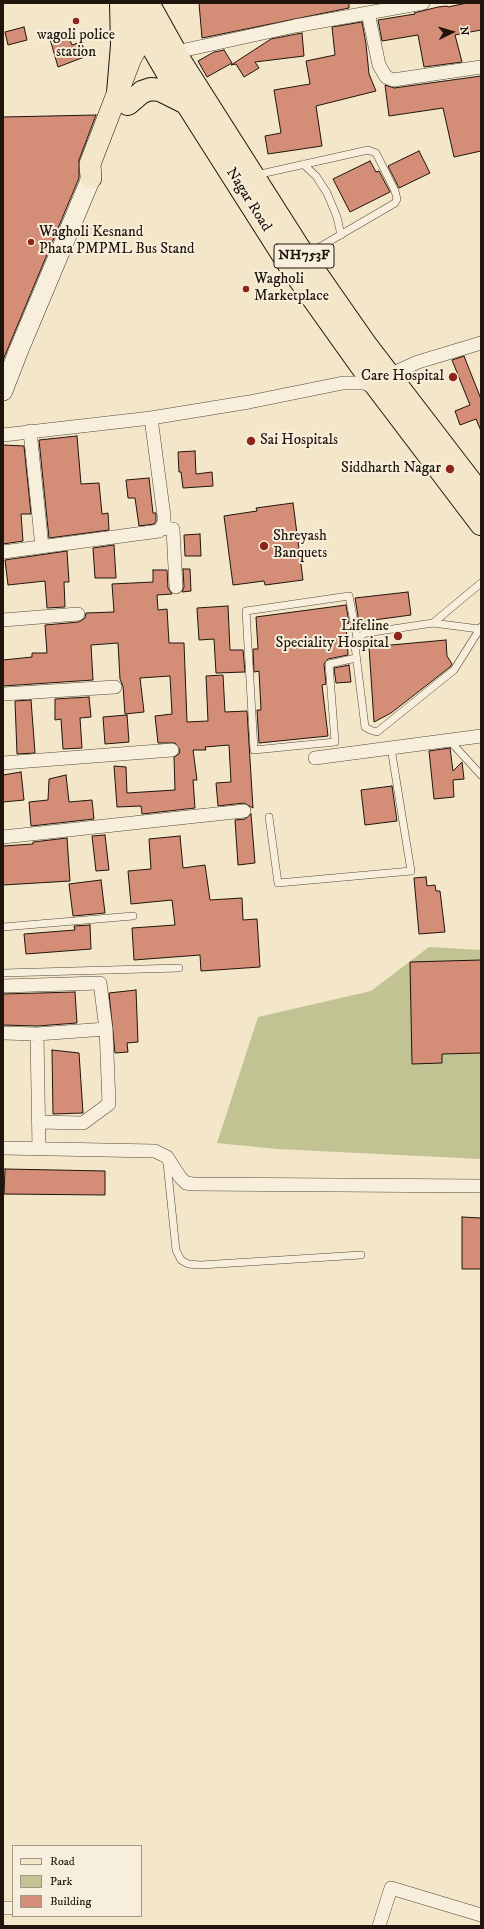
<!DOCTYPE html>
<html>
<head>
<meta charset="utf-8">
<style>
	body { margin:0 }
	#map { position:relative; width:484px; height:1929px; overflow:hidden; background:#f3e6c9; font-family:"IM FELL DW Pica",serif }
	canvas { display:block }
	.frame { position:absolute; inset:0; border:4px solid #1f150c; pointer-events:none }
	.legend { position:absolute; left:12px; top:1845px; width:130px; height:72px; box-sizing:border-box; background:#f7efdc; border:1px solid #a19889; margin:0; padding:5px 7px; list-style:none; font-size:12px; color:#1f150c }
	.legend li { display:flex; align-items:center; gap:8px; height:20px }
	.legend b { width:20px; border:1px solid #a19889 }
	.north { position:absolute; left:432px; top:12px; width:40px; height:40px; -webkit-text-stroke:3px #f7efdc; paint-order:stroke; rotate:85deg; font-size:11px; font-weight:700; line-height:16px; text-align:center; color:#1f150c }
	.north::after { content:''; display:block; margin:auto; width:14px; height:18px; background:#1f150c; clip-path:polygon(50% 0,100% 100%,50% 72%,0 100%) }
</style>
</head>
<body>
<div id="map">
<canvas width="484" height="1929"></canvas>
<div class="frame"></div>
<ul class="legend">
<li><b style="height:5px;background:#f3e6c9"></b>Road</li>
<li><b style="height:11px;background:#c1c392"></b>Park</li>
<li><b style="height:11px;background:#d48d76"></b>Building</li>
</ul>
<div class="north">N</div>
</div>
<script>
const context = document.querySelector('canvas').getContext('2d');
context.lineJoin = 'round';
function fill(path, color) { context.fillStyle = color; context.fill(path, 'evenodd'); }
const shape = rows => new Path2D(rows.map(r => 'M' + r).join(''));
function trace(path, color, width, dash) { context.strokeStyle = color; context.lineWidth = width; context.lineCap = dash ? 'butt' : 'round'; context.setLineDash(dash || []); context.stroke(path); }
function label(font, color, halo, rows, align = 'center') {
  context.font = font + ' "IM FELL DW Pica",serif'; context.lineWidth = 4; context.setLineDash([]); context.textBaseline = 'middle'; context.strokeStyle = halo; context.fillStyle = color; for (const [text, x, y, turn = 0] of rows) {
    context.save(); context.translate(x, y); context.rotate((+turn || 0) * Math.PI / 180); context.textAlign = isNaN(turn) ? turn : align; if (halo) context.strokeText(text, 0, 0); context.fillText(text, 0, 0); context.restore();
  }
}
const green = shape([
	[429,947,481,950,481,1159,277,1149,217,1143,258,1017,371,991]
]);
const building = shape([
	[199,3,349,3,349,8,202,38,199,3],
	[467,3,481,3,481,30,455,35,462,62,424,67,418,35,382,41,378,20,415,14,414,13,438,7,447,6,448,7,467,3],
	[362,22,366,44,369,74,376,91,316,106,322,146,268,154,265,136,281,133,274,90,310,84,306,61,335,55,332,27,362,22],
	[24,27,27,40,8,45,5,32,24,27],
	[67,33,72,45,81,42,87,56,58,67,50,39,67,33],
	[302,33,304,56,255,62,259,68,244,77,236,64,231,65,271,39,302,33],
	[224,50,232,63,207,77,198,61,214,52,224,50],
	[481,76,481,151,454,157,443,108,389,116,385,85,394,88,481,76],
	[96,115,79,160,79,178,3,360,3,117,96,115],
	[419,151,430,173,399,188,388,166,419,151],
	[370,161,376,172,379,171,390,192,350,212,333,179,370,161],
	[464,356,481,399,481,431,476,419,460,425,455,411,470,405,452,360,464,356],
	[77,436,81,484,99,483,102,514,108,513,109,530,49,538,39,440,77,436],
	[3,445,24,446,31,514,21,514,23,541,3,544,3,445],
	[195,451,196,474,212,472,213,486,183,488,181,472,179,472,178,452,195,451],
	[149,478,153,513,156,513,156,521,154,524,139,526,135,498,128,498,126,480,149,478],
	[293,503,303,580,265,585,264,581,233,585,224,516,257,511,256,508,293,503],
	[200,534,201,556,185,556,184,535,200,534],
	[114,545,116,578,95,578,93,548,114,545],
	[67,551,69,582,64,582,65,607,47,608,45,581,8,585,5,560,67,551],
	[183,569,190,569,191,591,182,592,184,587,183,569],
	[153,570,167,570,168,588,172,594,157,595,158,610,167,609,169,643,184,643,187,722,208,721,206,676,223,675,225,712,247,711,253,808,244,803,218,806,216,783,231,782,229,745,205,747,206,750,193,750,197,780,193,780,195,808,142,814,141,806,117,807,114,766,126,767,127,793,175,790,174,757,179,754,180,750,175,743,158,743,155,716,172,714,170,676,140,678,144,712,125,714,123,686,120,679,118,643,91,645,93,680,3,686,3,660,32,657,32,653,47,653,45,625,79,622,85,618,86,613,114,612,112,584,153,582,153,570],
	[408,592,411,615,359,622,355,598,408,592],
	[346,605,349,623,346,624,348,655,328,659,324,664,326,684,322,685,328,736,259,743,257,710,261,710,259,671,254,672,253,649,258,649,256,617,346,605],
	[228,606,230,650,243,650,245,672,216,673,214,639,199,640,197,608,228,606],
	[446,640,447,656,452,664,450,667,391,713,374,722,369,647,446,640],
	[349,665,351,682,336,683,334,668,349,665],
	[89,697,91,717,80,718,82,748,63,749,61,719,55,720,55,699,89,697],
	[31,700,35,753,17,754,15,701,31,700],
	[127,715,129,742,105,744,103,717,127,715],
	[450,748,453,771,462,762,464,779,453,780,454,797,434,799,429,751,450,748],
	[21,772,24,800,3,802,3,775,21,772],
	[66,775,69,802,92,800,94,819,31,826,29,802,48,800,49,779,66,775],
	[392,786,397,821,365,825,361,790,392,786],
	[251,814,255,863,238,865,235,820,245,819,251,814],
	[105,835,109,870,96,871,92,836,105,835],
	[180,836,183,868,205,865,210,900,242,898,243,920,257,919,260,967,201,971,200,955,134,960,132,928,175,925,172,900,131,904,128,871,151,869,149,839,180,836],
	[67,838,70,881,3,885,3,846,33,844,33,842,67,838],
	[426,877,427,886,435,885,436,891,440,891,445,932,419,934,414,878,426,877],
	[101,880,105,913,73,916,69,884,101,880],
	[90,925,91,949,26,954,24,934,75,930,74,926,90,925],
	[481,960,481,1053,442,1054,442,1063,412,1064,410,962,481,960],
	[136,990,138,1042,127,1043,128,1052,115,1053,109,993,136,990],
	[75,992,77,1023,37,1026,3,1025,3,994,75,992],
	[52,1050,79,1053,83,1113,53,1114,52,1050],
	[5,1169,105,1171,105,1195,4,1194,5,1169],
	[462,1217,481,1218,481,1269,462,1269,462,1217]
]);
const service = shape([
	[303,164,316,176,327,193,337,217,341,235],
	[256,175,368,150,376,153,395,191,397,199,395,203,306,255],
	[481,583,433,623,366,633,357,638,355,646,365,727,370,730,377,732,454,670,481,627],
	[433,623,479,629],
	[356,658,329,664,335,742,254,750,246,611,349,596,357,638],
	[449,740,481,775],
	[269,817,278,883,411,871,391,748],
	[3,927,133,916],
	[3,973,179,968],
	[167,1163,176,1250,181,1260,188,1264,201,1265,361,1255]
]);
const minor = shape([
	[368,13,379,65,386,77,393,80,481,67],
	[176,52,295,26,423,3],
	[389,375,418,362,481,343],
	[30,431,42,547],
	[3,435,151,418,249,402,343,383,365,383,376,389],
	[162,528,173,529,176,587],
	[3,552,159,531,164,523,164,516,151,418],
	[3,620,78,614],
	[3,694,115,687],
	[315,758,481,736],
	[3,763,172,750],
	[3,837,244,811],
	[3,986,100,983,106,1029],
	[3,1033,37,1034,106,1029,109,1104,83,1123,39,1122],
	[37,1034,39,1149],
	[3,1148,155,1151,167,1157,180,1177,186,1183,193,1184,481,1186],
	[3,1908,13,1908],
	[379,1926,391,1888,481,1915]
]);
const secondary = shape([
	[3,391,18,352,91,178]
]);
const primary = shape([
	[91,178,90,164,131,58,140,42,159,25]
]);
const trunk = shape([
	[127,3,168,74,290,266,362,367,481,524],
	[148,3,182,64,304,256,366,345,481,495],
	[118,93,122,45,121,3],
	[128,104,142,92,151,89,160,90,186,103]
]);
const markers = [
	[76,21,4,"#8f2418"],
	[31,242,4,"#8f2418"],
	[246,289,4,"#8f2418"],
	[453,377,5,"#8f2418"],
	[251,441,5,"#8f2418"],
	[450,469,5,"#8f2418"],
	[264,546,5,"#8f2418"],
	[398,636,5,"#8f2418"]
];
const shields = [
	[304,256,60]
];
const shieldNames = [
	["NH753F",304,256]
];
const poiNames = [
	["wagoli police",76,36,"center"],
	["station",76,53,"center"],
	["Wagholi Kesnand",39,233],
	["Phata PMPML Bus Stand",39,250],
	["Wagholi",254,280],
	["Marketplace",254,297],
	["Care Hospital",444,377,"right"],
	["Sai Hospitals",260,441],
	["Siddharth Nagar",441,469,"right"],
	["Shreyash",273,537],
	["Banquets",273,554],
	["Lifeline",389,627,"right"],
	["Speciality Hospital",389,644,"right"]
];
const streetNames = [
	["Nagar Road",248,200,58]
];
fill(green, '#c1c392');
fill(building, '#d48d76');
trace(building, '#1f150c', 1);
trace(service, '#54493b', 8);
trace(minor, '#54493b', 14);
trace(secondary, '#1f150c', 20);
trace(primary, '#1f150c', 22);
trace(trunk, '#1f150c', 24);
trace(service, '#f7efdc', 7);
trace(minor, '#f7efdc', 13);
trace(secondary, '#f7efdc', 19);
trace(primary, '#f3e6c9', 21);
trace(trunk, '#f3e6c9', 22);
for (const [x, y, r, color] of markers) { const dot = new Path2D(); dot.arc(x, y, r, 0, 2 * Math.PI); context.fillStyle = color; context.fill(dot); trace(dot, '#f7efdc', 1.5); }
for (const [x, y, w] of shields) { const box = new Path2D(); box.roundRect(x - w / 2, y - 12, w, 24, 3); context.fillStyle = '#f7efdc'; context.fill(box); trace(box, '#1f150c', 1); }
label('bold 14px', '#1f150c', null, shieldNames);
label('15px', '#1f150c', '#f7efdc', poiNames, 'left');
label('15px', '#1f150c', '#f7efdc', streetNames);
</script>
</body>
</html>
